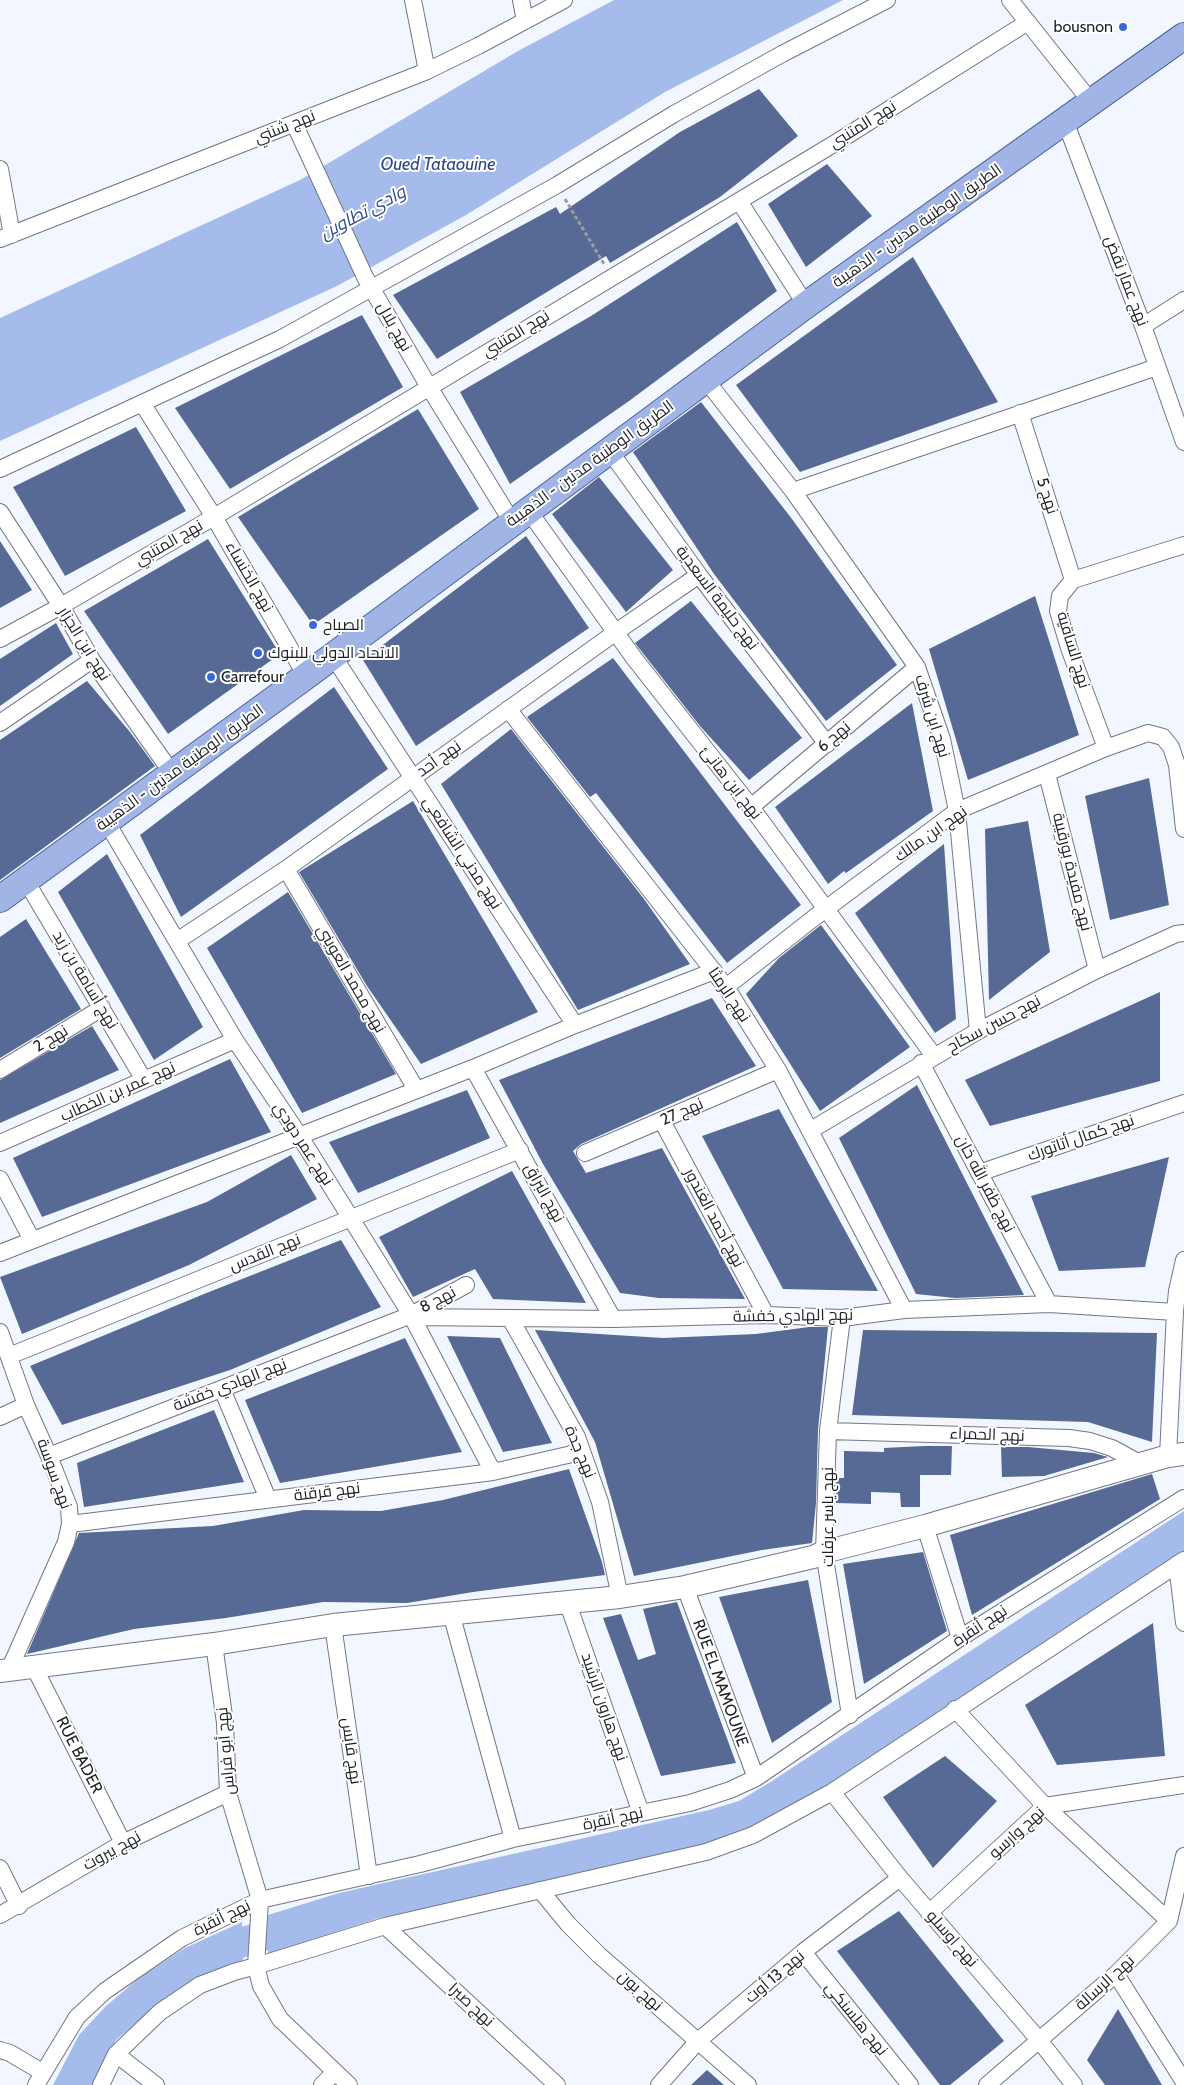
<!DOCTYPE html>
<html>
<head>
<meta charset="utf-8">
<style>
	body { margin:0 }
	canvas { display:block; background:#f2f6fe }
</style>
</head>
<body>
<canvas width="1184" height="2085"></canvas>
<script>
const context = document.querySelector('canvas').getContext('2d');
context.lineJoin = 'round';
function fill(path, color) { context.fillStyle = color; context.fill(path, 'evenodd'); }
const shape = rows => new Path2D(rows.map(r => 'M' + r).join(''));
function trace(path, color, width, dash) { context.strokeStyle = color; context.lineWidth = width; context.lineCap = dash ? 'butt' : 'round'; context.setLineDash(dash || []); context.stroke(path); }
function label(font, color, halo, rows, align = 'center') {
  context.font = font + ' Cabin,Cairo,sans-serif'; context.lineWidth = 4; context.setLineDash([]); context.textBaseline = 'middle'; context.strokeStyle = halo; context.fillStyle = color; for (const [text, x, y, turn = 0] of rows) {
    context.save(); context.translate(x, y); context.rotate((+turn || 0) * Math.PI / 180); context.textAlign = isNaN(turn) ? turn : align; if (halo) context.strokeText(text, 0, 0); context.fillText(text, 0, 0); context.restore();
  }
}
const water = shape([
	[614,0,843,0,665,92,466,215,337,286,0,441,0,318,300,180,518,51],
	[1184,1511,1184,1556,792,1809,724,1843,379,1918,268,1954,268,1915,339,1893,709,1810,739,1801,772,1781],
	[242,1922,243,1960,210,1972,166,1998,116,2040,92,2085,53,2085,79,2035,105,2007,139,1978,185,1948]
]);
const river = shape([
	[205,1958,221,1949,308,1922]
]);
const building = shape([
	[759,89,798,136,720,197,610,263,606,256,437,359,393,295,556,207,560,214,680,132],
	[827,164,872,216,806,267,768,204],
	[737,222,777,291,629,401,510,484,460,392,591,316],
	[913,257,998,402,800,472,736,385],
	[362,315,403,387,230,489,175,408],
	[701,402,792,519,897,665,826,721,714,574,633,452],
	[418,409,479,509,313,625,238,517],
	[136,427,186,511,65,576,13,487],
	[599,477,673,570,626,612,552,514],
	[526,536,589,628,416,746,363,660],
	[208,539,280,654,168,734,84,611],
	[0,541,32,590,0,608],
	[1035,596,1079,735,968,780,929,649],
	[691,601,802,738,749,780,700,726,635,643],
	[56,623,73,654,0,706,0,659],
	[613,658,801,905,727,963,596,793,590,797,527,717],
	[87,681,130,732,155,766,0,880,0,740],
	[334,687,388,769,181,917,140,835],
	[912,703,933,811,846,873,844,871,828,884,775,807],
	[511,729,644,899,690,964,578,1010,441,784],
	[1149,778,1169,905,1110,920,1085,796],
	[413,801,538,1012,421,1064,367,986,299,872],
	[1028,821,1050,952,989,1000,985,829],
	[944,844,956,1019,935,1033,855,913],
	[107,854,203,1027,154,1060,58,892],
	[288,892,396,1074,302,1113,207,948],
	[26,919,81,1009,0,1058,0,937],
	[821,925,910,1047,820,1111,746,994,779,958],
	[1160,992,1160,1081,990,1126,965,1080],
	[712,998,756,1066,581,1144,573,1151,586,1173,662,1148,745,1299,659,1298,620,1293,543,1164,499,1080],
	[92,1026,119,1070,0,1123,0,1080],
	[230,1059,271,1132,42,1217,13,1158],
	[917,1085,1024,1295,955,1298,916,1294,839,1138],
	[467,1090,490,1138,358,1193,329,1142],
	[779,1109,878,1291,783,1289,702,1136],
	[291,1155,317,1199,189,1265,22,1334,0,1277,207,1202],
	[1169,1157,1145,1267,1059,1271,1031,1196],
	[512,1171,586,1303,493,1299,475,1269,413,1297,379,1237],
	[341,1240,381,1307,230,1370,62,1425,30,1366,204,1294],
	[809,1327,828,1327,818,1430,816,1503,812,1543,762,1550,634,1576,595,1442,535,1330,663,1338,756,1334],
	[863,1330,1157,1333,1152,1442,1088,1422,852,1415],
	[447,1336,500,1338,552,1443,503,1452],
	[405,1338,462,1452,280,1483,245,1400],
	[214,1410,244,1482,84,1507,77,1463],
	[924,1446,952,1446,951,1475,920,1475,920,1507,901,1507,900,1493,871,1492,871,1504,836,1503,836,1478,844,1478,844,1451,884,1452,884,1448],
	[1001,1447,1028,1447,1094,1453,1108,1457,1044,1476,1002,1477],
	[569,1469,602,1562,605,1575,473,1592,407,1603,323,1602,226,1618,134,1629,27,1654,79,1533,213,1526,304,1510,381,1511,443,1500],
	[1152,1474,1160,1499,972,1615,950,1535],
	[923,1552,947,1631,864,1684,843,1564],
	[808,1580,832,1702,772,1743,719,1597],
	[677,1602,736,1763,661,1776,603,1618,621,1614,638,1660,656,1654,643,1609],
	[1153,1623,1165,1756,1057,1765,1025,1705],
	[945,1756,997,1801,933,1868,883,1797],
	[899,1911,1004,2041,950,2085,940,2085,837,1951],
	[1118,2009,1162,2085,1105,2085,1087,2060],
	[707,2070,724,2085,691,2085]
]);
const path = shape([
	[565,199,604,264]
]);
const minor = shape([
	[413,0,427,71],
	[521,0,525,21],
	[1010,0,1092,103],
	[1065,121,1143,326,1184,442],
	[294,123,365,277,429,387,512,522],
	[0,169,12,235],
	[739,201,806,305],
	[0,239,427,71,478,46,564,0],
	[1143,326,1184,300],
	[705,379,793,491,917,667,942,739,957,811,978,1031],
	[142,403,214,517,306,676],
	[1020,413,1073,580],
	[609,450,699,575,827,744],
	[0,469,280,339,557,185,674,114,782,54,887,0],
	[793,491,1157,367],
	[528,510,634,658,751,807,934,1056],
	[0,512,61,606,92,660,172,773],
	[0,639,61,606,214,517,837,142,1028,22],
	[333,656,575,1025],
	[508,709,726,987,778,1070,904,1310],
	[0,723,92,660],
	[1106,748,1069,648,1058,611,1060,596,1073,580,1184,545],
	[1047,774,1097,970],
	[751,807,917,667],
	[106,821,235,1040,299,1135,411,1315,493,1472],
	[286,869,416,1089],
	[26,881,144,1080],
	[177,941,286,869,616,632,699,575],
	[726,987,815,917,957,811,1106,748,1148,733,1163,737,1171,747,1177,765,1184,829],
	[921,1063,1049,1304],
	[473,1068,613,1319],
	[0,1070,102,1008],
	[662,1121,766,1315],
	[811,1130,978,1031,1097,970,1176,934,1184,933],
	[0,1143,235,1040],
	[585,1153,778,1070],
	[979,1173,1184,1103],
	[0,1179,32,1240],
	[0,1253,473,1068,575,1025,714,971],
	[411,1317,613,1319,766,1315,842,1318,904,1310,1049,1304,1175,1312],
	[510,1318,577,1437,600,1502,620,1597],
	[842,1318,828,1431,824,1552,850,1715],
	[0,1332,26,1405,49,1456,69,1507,70,1524,66,1542,9,1670],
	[9,1356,520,1150],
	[222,1389,268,1499],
	[0,1417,26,1405],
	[828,1431,1069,1438,1090,1441,1112,1448,1141,1464],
	[49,1456,411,1315,466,1285],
	[1168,1456,1175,1312,1177,1291,1184,1260],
	[70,1524,493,1472,572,1454,580,1446],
	[925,1526,960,1638],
	[1177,1564,1184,1623],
	[685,1587,756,1778],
	[567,1601,641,1813],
	[451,1613,513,1839],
	[333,1625,369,1876],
	[214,1644,225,1723,228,1793,260,1900,256,1966,261,1986,280,2019,349,2085],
	[34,1667,123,1843],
	[955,1709,1045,1806,1169,1921],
	[832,1792,900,1878,1039,2040,1074,2085],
	[0,1868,19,1906],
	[540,1890,568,1924,599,1955,748,2085],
	[929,1913,1045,1806,1184,1785],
	[0,1915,123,1843,228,1793],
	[385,1926,557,2085],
	[803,1952,910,2085],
	[1116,1974,1184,2082],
	[0,2050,10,2053,42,2072],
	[116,2054,156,2085],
	[36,2085,77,2017,105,1991,182,1938,260,1900,420,1864,513,1839,690,1803,730,1790,756,1778,960,1638,1184,1498],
	[101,2085,116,2054,160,2012,200,1985,234,1972,256,1966,385,1926,706,1852,753,1835,832,1792,1184,1560],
	[322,2085,334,2073],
	[659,2085,698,2041,803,1952,900,1878],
	[987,2085,1116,1974,1169,1921,1184,1856]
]);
const secondary = shape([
	[0,1671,214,1644,333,1625,620,1597,685,1587,813,1557,824,1552,925,1526,1168,1456,1184,1454]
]);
const primary = shape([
	[0,899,306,676,806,305,1184,36]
]);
const markers = [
	[1123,27,5,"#3b67d8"],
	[313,625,5,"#3b67d8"],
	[258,653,5,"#3b67d8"],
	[211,677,5,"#3b67d8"]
];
const poiNames = [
	["bousnon",1113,27,"right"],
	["الصباح",323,625],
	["الاتحاد الدولي للبنوك",268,653],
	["Carrefour",221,677]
];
const streetNames = [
	["نهج المتنبي",863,125,-32],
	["نهج شنني",285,127,-22],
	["الطريق الوطنية مدنين - الذهيبة",917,226,-35],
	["نهج عمار نقض",1126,281,69],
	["نهج بلال",394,327,60],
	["نهج المتنبي",516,334,-31],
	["الطريق الوطنية مدنين - الذهيبة",590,464,-36],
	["نهج 5",1047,496,72],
	["نهج المتنبي",169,543,-30],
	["نهج الخنساء",249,577,60],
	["نهج حليمة السعدية",717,598,53],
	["نهج ابن الجزار",84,644,58],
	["نهج الساقية",1073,650,73],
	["نهج ابن شرف",932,716,73],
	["نهج 6",834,737,-40],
	["نهج أحد",439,759,-35],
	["الطريق الوطنية مدنين - الذهيبة",180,768,-36],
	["نهج ابن هانئ",731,783,52],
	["نهج ابن مالك",931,834,-35],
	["نهج مدني الشافعي",462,853,57],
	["نهج مفيدة بورقيبة",1072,872,76],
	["نهج محمد العويني",351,979,60],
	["نهج أسامة بن زيد",85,980,59],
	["نهج الرمثا",729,995,56],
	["نهج حسن سكاح",994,1024,-28],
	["نهج 2",51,1039,-31],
	["نهج عمر بن الخطاب",118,1092,-24],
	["نهج 27",682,1112,-24],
	["نهج كمال أتاتورك",1081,1138,-19],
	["نهج عمر دودي",303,1144,57],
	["نهج ظفر الله خان",985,1184,62],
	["نهج البراق",544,1193,61],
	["نهج أحمد الغندور",714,1218,62],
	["نهج القدس",265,1253,-22],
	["نهج 8",438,1300,-28],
	["نهج الهادي خفشة",793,1316,-1],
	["نهج الهادي خفشة",230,1385,-21],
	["نهج الحمراء",987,1435,2],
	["نهج جدة",580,1452,67],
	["نهج سوسة",54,1474,70],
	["نهج قرقنة",327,1492,-7],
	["نهج ياسر عرفات",828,1517,-90],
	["نهج أنقرة",980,1626,-33],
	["RUE EL MAMOUNE",720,1683,70],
	["نهج هارون الرشيد",604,1707,71],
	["نهج أبو فراس",226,1751,-95],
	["نهج قابس",351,1751,82],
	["RUE BADER",79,1755,63],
	["نهج أنقرة",613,1819,-12],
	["نهج وارسو",1017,1833,-42],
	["نهج بيروت",112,1851,-29],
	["نهج أنقرة",222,1918,-26],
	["نهج اوسلو",952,1939,49],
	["نهج 13 أوت",775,1977,-40],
	["نهج الرسالة",1105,1983,-42],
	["نهج بون",640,1991,41],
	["نهج صبرا",471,2005,43],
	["نهج هلسنكي",856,2019,51]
];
const waterNames = [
	["Oued Tataouine",438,165],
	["وادي تطاوين",363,213,-28]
];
fill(water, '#a4bbeb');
trace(river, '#a4bbeb', 30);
fill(building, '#566a95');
trace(minor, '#727783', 18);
trace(secondary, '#727783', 24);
trace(primary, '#496198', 28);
trace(path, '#999ca2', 3, [4, 2.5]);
trace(minor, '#fff', 16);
trace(secondary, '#fff', 22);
trace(primary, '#a0b5e6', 26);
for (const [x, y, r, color] of markers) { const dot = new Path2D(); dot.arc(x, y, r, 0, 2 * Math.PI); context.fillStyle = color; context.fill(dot); trace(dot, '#fff', 2); }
label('16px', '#1d1f24', '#fff', poiNames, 'left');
label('16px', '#1d1f24', '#fff', streetNames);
label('italic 18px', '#304984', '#fff', waterNames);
</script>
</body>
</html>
